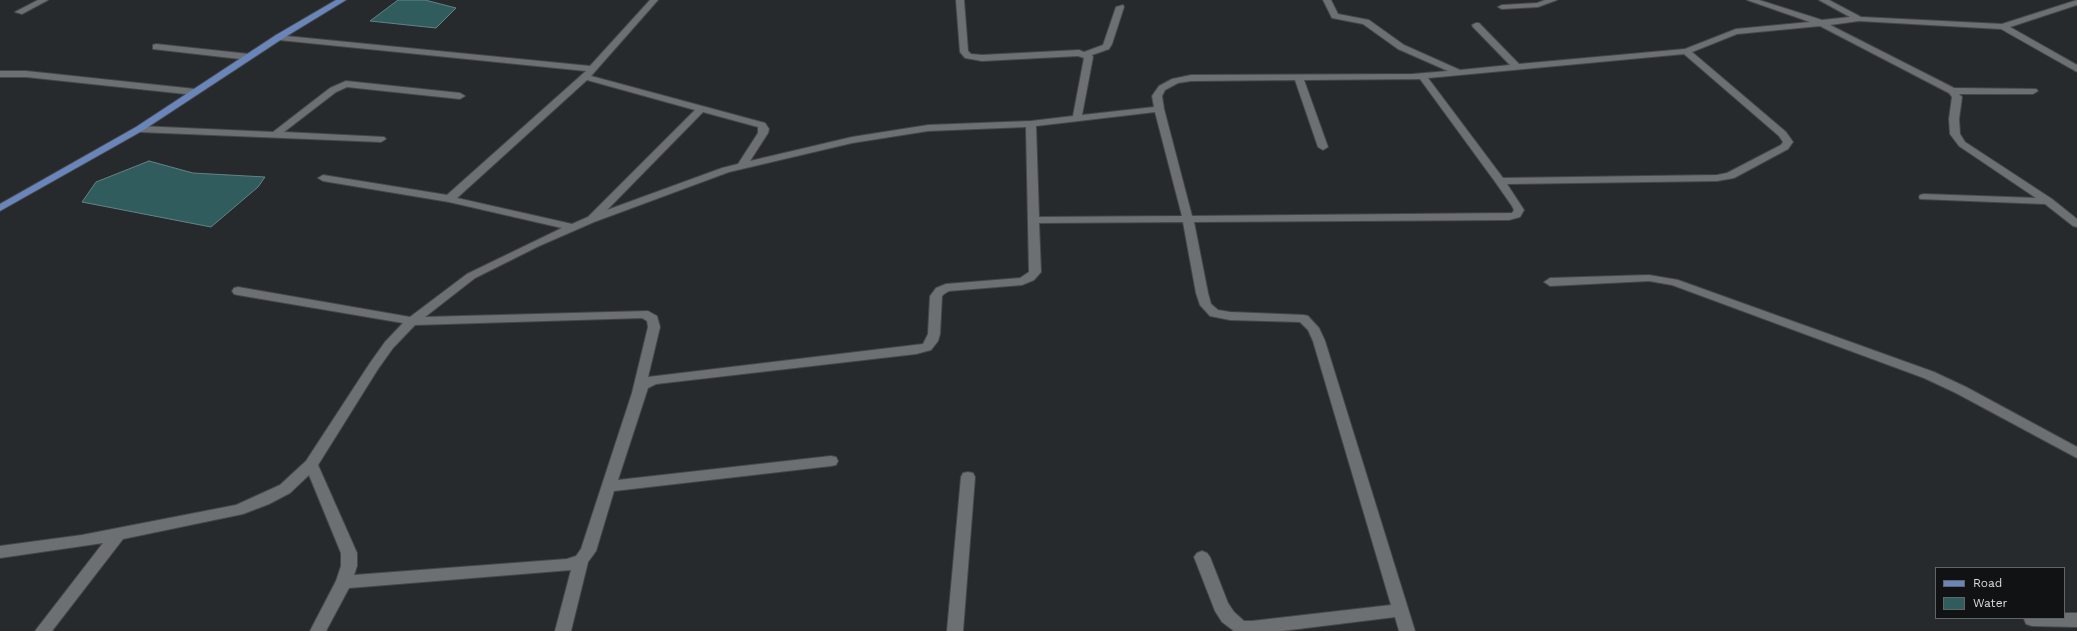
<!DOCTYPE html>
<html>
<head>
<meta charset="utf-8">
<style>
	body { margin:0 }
	#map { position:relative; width:2077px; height:631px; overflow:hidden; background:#272a2c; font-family:"Work Sans",sans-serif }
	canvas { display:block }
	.legend { position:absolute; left:1935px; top:567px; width:130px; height:52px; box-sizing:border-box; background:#111213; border:1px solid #626465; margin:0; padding:5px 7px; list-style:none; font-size:12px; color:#dcdee0 }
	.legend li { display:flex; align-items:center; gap:8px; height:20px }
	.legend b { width:20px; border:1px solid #626465 }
</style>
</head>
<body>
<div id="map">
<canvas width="2077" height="631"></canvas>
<ul class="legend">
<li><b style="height:5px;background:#6985ba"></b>Road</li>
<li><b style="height:11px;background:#315c5d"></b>Water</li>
</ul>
</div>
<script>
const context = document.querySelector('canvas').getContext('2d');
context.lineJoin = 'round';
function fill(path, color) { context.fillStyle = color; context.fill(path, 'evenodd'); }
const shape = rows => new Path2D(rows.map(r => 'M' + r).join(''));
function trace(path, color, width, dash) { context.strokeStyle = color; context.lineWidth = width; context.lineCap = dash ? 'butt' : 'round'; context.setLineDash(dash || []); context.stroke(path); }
const water = shape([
	[398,0,425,0,456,8,436,28,370,21,398,0],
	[149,161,193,173,265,177,258,187,211,227,82,202,96,182,149,161]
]);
const minor = shape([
	[38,0,48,0,22,14,15,12,38,0],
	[650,0,658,0,591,76,765,123,769,129,768,133,750,161,852,137,928,125,1031,121,1073,116,1084,58,1078,56,982,61,965,58,960,52,956,0,964,0,968,51,971,54,982,55,1079,50,1084,52,1103,45,1116,7,1123,5,1124,7,1112,44,1109,49,1092,55,1093,57,1082,115,1154,107,1152,96,1159,86,1172,79,1191,75,1413,74,1448,71,1398,49,1363,24,1332,18,1323,0,1331,0,1338,14,1369,20,1404,45,1460,70,1510,65,1473,27,1472,25,1476,23,1479,23,1519,64,1685,49,1736,29,1810,22,1747,0,1759,0,1822,20,1850,17,1819,0,1829,0,1861,17,2002,24,2077,0,2077,5,2010,27,2077,65,2077,72,2001,29,1859,21,1830,25,1954,88,2036,89,2038,91,2033,94,1959,94,1962,97,1959,119,1960,134,1965,142,2052,199,2077,219,2077,227,2073,226,2045,204,1920,199,1919,197,1920,195,1924,194,2036,198,1959,146,1950,134,1949,119,1952,97,1949,93,1820,26,1737,34,1692,52,1786,132,1793,142,1788,149,1734,178,1717,181,1507,184,1524,210,1520,217,1509,220,1194,222,1208,293,1211,304,1218,310,1230,312,1304,315,1308,316,1319,328,1325,341,1415,631,1399,631,1395,617,1282,631,1234,631,1222,622,1215,611,1194,557,1197,553,1202,551,1207,553,1210,557,1228,603,1234,612,1244,621,1252,621,1391,605,1313,341,1308,330,1300,322,1230,320,1210,316,1200,305,1196,293,1183,222,1039,223,1041,272,1034,280,1022,285,949,291,944,294,942,296,940,334,938,341,931,350,916,354,656,384,648,388,618,480,831,456,836,457,838,461,836,465,831,466,614,491,596,551,588,562,571,631,555,631,571,570,349,588,326,631,310,631,336,581,341,566,341,553,309,475,290,493,269,504,243,514,123,539,52,631,35,631,103,543,0,558,0,546,82,535,236,505,280,485,306,461,370,363,385,342,403,323,238,295,234,294,232,291,234,288,238,287,410,317,467,274,562,228,449,202,323,181,318,178,323,175,447,195,586,71,279,40,275,37,276,35,590,66,650,0],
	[1684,54,1779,136,1783,142,1781,145,1727,173,1717,175,1503,178,1428,78,1684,54],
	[1420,79,1496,183,1512,206,1514,210,1512,213,1192,216,1164,109,1162,96,1165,90,1178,83,1191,81,1295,80,1318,147,1323,150,1328,147,1304,80,1420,79],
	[587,80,695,110,588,217,572,224,457,198,587,80],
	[703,112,758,127,758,133,738,164,722,168,607,210,703,112],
	[1155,112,1182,216,1039,217,1036,126,1155,112],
	[1026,127,1029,272,1020,278,946,284,936,288,930,296,928,334,923,344,648,377,660,327,657,316,648,311,425,317,475,278,539,246,594,222,729,172,852,143,928,131,1026,127],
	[642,318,647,321,648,327,632,393,581,549,576,556,567,559,354,575,357,566,357,553,318,465,378,369,393,348,415,325,642,318],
	[1545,0,1557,0,1538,7,1502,9,1498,7,1502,5,1537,3,1545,0],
	[156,44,249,54,253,57,249,60,153,49,153,45,156,44],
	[0,71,26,71,195,89,200,92,195,95,26,77,0,77,0,71],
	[346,81,460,93,465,96,460,99,347,87,336,92,284,132,384,137,386,139,381,142,139,132,134,129,139,126,273,132,330,88,346,81],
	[1649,275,1678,280,1934,372,1966,387,2077,447,2077,458,1956,393,1924,378,1672,285,1649,281,1550,286,1544,282,1550,278,1649,275],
	[968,472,973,473,975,477,963,631,947,631,961,477,963,473,968,472],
	[2064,613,2077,613,2077,627,2032,626,2026,624,2024,619,2064,618,2064,613]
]);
const major = shape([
	[336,0,346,0,282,39,142,131,0,211,0,204,136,127,276,35,336,0]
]);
fill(water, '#315c5d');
trace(water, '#648384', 1);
trace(minor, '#454749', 2);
trace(major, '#454749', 2);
fill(minor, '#6d7073');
fill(major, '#6985ba');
</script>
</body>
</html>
